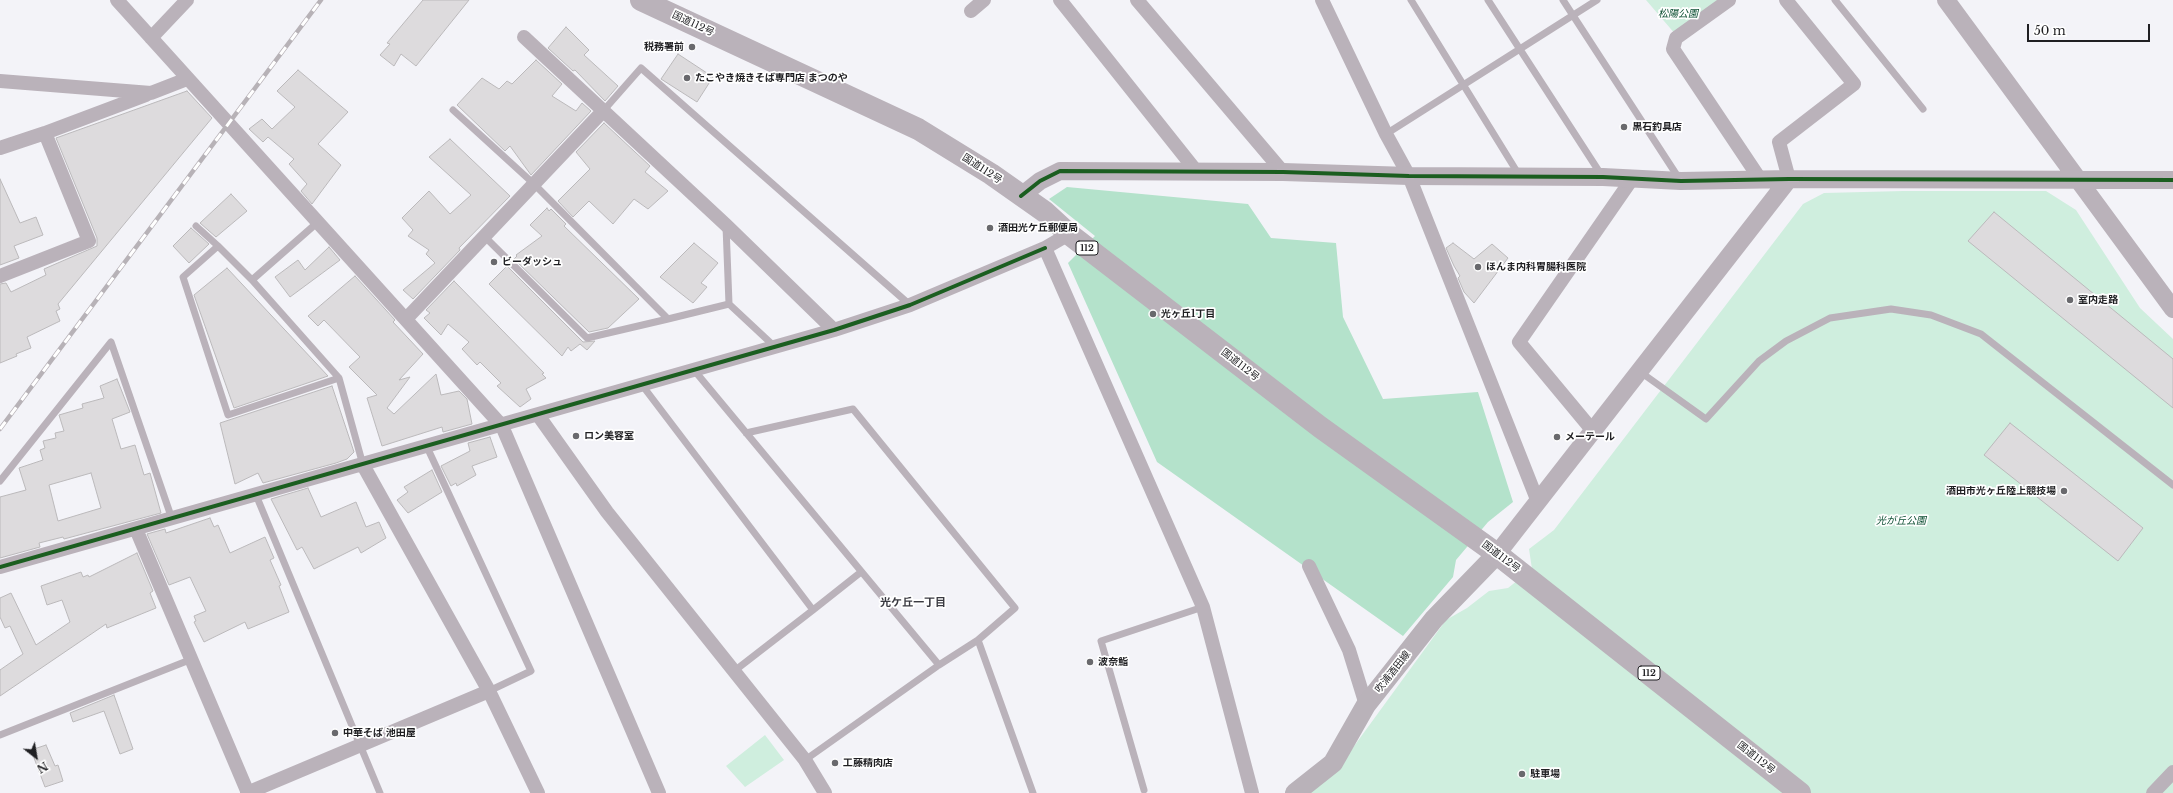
<!DOCTYPE html>
<html>
<head>
<meta charset="utf-8">
<style>
	body { margin:0 }
	#map { position:relative; width:2173px; height:793px; overflow:hidden; background:#f3f3f8; font-family:"Libre Baskerville",serif }
	canvas { display:block }
	.north { position:absolute; left:16px; top:737px; width:40px; height:40px; -webkit-text-stroke:3px #fff; paint-order:stroke; rotate:149deg; font-size:11px; font-weight:700; line-height:16px; text-align:center; color:#1f1f22 }
	.north::after { content:''; display:block; margin:auto; width:14px; height:18px; background:#1f1f22; clip-path:polygon(50% 0,100% 100%,50% 72%,0 100%) }
	.scale { position:absolute; left:2027px; top:24px; width:123px; height:18px; box-sizing:border-box; border:2px solid #1f1f22; border-top:0; padding-left:5px; font-size:12px; line-height:14px; white-space:nowrap; color:#1f1f22; -webkit-text-stroke:3px #fff; paint-order:stroke }
</style>
</head>
<body>
<div id="map">
<canvas width="2173" height="793"></canvas>
<div class="north">N</div>
<div class="scale">50 m</div>
</div>
<script>
const context = document.querySelector('canvas').getContext('2d');
context.lineJoin = 'round';
function fill(path, color) { context.fillStyle = color; context.fill(path, 'evenodd'); }
const shape = rows => new Path2D(rows.map(r => 'M' + r).join(''));
function trace(path, color, width, dash) { context.strokeStyle = color; context.lineWidth = width; context.lineCap = dash ? 'butt' : 'round'; context.setLineDash(dash || []); context.stroke(path); }
function label(font, color, halo, rows, align = 'center') {
  context.font = font + ' "Libre Baskerville","Noto Sans JP",serif'; context.lineWidth = 3.5; context.setLineDash([]); context.textBaseline = 'middle'; context.strokeStyle = halo; context.fillStyle = color; for (const [text, x, y, turn = 0] of rows) {
    context.save(); context.translate(x, y); context.rotate((+turn || 0) * Math.PI / 180); context.textAlign = isNaN(turn) ? turn : align; if (halo) context.strokeText(text, 0, 0); context.fillText(text, 0, 0); context.restore();
  }
}
const green = shape([
	[1646,0,1724,0,1676,35],
	[1903,191,2046,191,2076,210,2140,308,2173,339,2173,793,1307,793,1341,764,1446,620,1467,608,1489,591,1508,588,1532,569,1529,549,1554,530,1803,204,1824,193],
	[765,735,784,760,745,787,726,766]
]);
const forest = shape([
	[1067,187,1248,204,1271,238,1336,243,1343,317,1383,399,1478,392,1513,502,1488,522,1456,560,1453,577,1403,636,1157,462,1068,263,1095,236,1049,199]
]);
const building = shape([
	[423,0,469,0,416,66,401,54,394,66,380,55,390,44,387,43,423,0],
	[566,27,589,50,584,55,618,86,605,101,575,70,573,71,548,48,566,27],
	[678,54,713,77,697,102,661,79,678,54],
	[536,60,562,84,552,96,576,111,582,103,591,111,531,175,510,146,505,151,457,105,482,78,499,89,507,81,512,84,536,60],
	[298,70,348,112,318,144,341,165,312,204,301,191,307,184,289,164,294,159,268,137,263,142,249,129,262,119,272,129,295,107,277,91,298,70],
	[187,91,212,118,58,304,60,309,56,311,60,321,27,337,31,348,16,354,17,356,0,363,0,284,6,283,11,292,46,275,44,269,97,246,97,238,56,138,187,91],
	[604,123,650,166,645,172,668,191,648,209,634,199,613,224,589,201,573,217,558,201,590,169,576,152,604,123],
	[450,139,510,196,459,248,460,250,413,299,403,290,435,263,426,254,429,250,408,236,413,230,402,218,429,191,450,214,471,195,429,157,450,139],
	[0,179,20,223,36,217,43,235,14,246,19,258,0,265,0,179],
	[231,194,247,211,216,237,200,223,231,194],
	[547,208,549,211,551,209,566,224,564,226,639,299,608,328,589,332,514,259,517,256,516,255,542,236,530,225,547,208],
	[1994,212,2173,359,2173,408,1968,241,1994,212],
	[191,228,209,244,189,263,173,246,191,228],
	[694,243,718,263,701,283,707,287,693,303,660,277,694,243],
	[1453,243,1474,259,1492,244,1508,258,1474,303,1464,292,1458,278,1460,276,1454,266,1446,248,1453,243],
	[329,247,340,260,290,297,275,277,298,260,305,270,329,247],
	[507,266,583,342,595,341,587,350,580,344,571,351,568,347,562,356,489,284,507,266],
	[227,268,328,376,234,408,194,295,227,268],
	[355,276,395,320,393,322,423,354,399,380,410,377,387,408,394,414,436,374,441,395,459,391,467,399,472,424,443,432,442,427,382,446,367,398,377,395,349,367,360,357,324,320,318,326,308,316,355,276],
	[454,281,544,373,542,374,546,378,526,389,531,399,520,407,497,386,501,383,480,362,477,365,462,349,469,342,448,324,441,335,424,318,430,313,426,310,454,281],
	[117,379,130,412,112,419,121,449,135,445,144,475,150,473,161,513,64,539,63,537,39,543,40,547,0,558,0,497,26,490,19,468,43,460,40,450,45,448,43,441,56,438,55,433,64,431,59,415,83,408,82,404,104,398,100,386,117,379],
	[91,473,101,508,58,521,49,485,91,473],
	[332,386,354,452,347,459,336,463,263,483,258,473,235,484,220,423,332,386],
	[2010,423,2143,528,2118,561,1984,455,2010,423],
	[490,437,497,457,472,466,476,475,457,486,456,483,451,486,441,466,470,451,468,443,490,437],
	[432,470,442,492,408,513,397,500,408,492,404,487,432,470],
	[308,488,321,517,356,502,366,527,379,522,386,538,361,553,358,547,314,569,302,547,297,550,271,499,308,488],
	[210,518,214,527,218,525,230,553,265,537,274,558,270,560,281,585,279,586,289,612,248,629,245,622,204,642,194,622,196,621,194,616,206,611,190,577,169,585,147,534,165,529,166,533,210,518],
	[137,553,153,591,150,593,156,608,107,628,106,624,0,696,0,670,23,654,10,626,5,628,0,617,0,598,11,593,36,645,70,622,62,600,47,605,41,586,81,572,83,577,88,575,89,577,137,553],
	[114,695,133,749,120,754,104,711,73,722,70,713,114,695],
	[46,745,55,766,58,765,63,781,45,787,31,750,46,745]
]);
const service = shape([
	[1411,0,1519,175],
	[1488,0,1602,176],
	[1563,0,1680,180],
	[1835,0,1923,109],
	[453,110,534,184,668,319,729,304,774,346],
	[604,110,641,68,910,305],
	[1386,134,1597,0],
	[196,226,218,246],
	[726,226,729,304],
	[484,236,587,338,668,319],
	[252,280,318,222],
	[694,370,939,665],
	[1639,371,1706,419,1759,361,1786,341,1830,318,1891,309,1931,315,1981,334,2173,485],
	[339,378,228,415,183,277,218,246,252,280,339,378,363,465],
	[642,385,813,610,733,672],
	[746,433,853,409,1015,608,978,640],
	[427,447,531,671,489,691],
	[0,481,111,342,172,519],
	[256,495,380,793],
	[813,610,861,572],
	[0,735,192,659],
	[805,760,939,665,978,640,1033,793],
	[1144,790,1101,641,1203,607]
]);
const minor = shape([
	[117,0,502,426,659,793],
	[1060,0,1197,172],
	[1137,0,1283,172],
	[1322,0,1386,134,1409,176,1538,502],
	[1729,0,1676,38,1673,49,1760,179],
	[1786,0,1854,84,1779,142,1789,179],
	[971,11,984,0],
	[524,37,726,225,834,330],
	[151,38,187,0],
	[0,81,151,93,187,79],
	[0,148,45,133,146,95],
	[1069,234,1045,248,1203,607,1252,793],
	[0,276,89,241,45,133],
	[406,319,604,110],
	[538,415,607,512,805,760,825,793],
	[1593,431,1519,342,1632,179],
	[363,465,489,691,538,793],
	[136,529,248,793],
	[1309,566,1349,650,1366,705],
	[0,567,834,330,910,305,1045,248],
	[247,793,489,691],
	[2153,793,2173,772]
]);
const tertiary = shape([
	[1946,0,2173,309],
	[1021,196,1040,181,1060,171,1283,172,1409,176,1603,177,1681,181,1789,179,2173,180],
	[1497,554,1789,179]
]);
const secondary = shape([
	[1295,793,1333,763,1366,705,1434,619,1497,554]
]);
const trunk = shape([
	[641,0,918,129,991,174,1045,212,1069,234,1320,427,1497,554,1800,793]
]);
const rail = shape([
	[0,429,321,0]
]);
const cycleway = shape([
	[1021,196,1040,181,1060,171,1283,172,1409,176,1603,177,1681,181,1789,179,2173,180],
	[0,567,834,330,910,305,1045,248]
]);
const markers = [
	[692,47,4,"#69696d"],
	[687,78,4,"#69696d"],
	[1624,127,4,"#69696d"],
	[990,228,4,"#69696d"],
	[494,262,4,"#69696d"],
	[1478,267,4,"#69696d"],
	[2070,300,4,"#69696d"],
	[1153,314,4,"#69696d"],
	[576,436,4,"#69696d"],
	[1557,437,4,"#69696d"],
	[2064,491,4,"#69696d"],
	[1090,662,4,"#69696d"],
	[335,733,4,"#69696d"],
	[835,763,4,"#69696d"],
	[1522,774,4,"#69696d"]
];
const shields = [
	[1087,248,22],
	[1649,673,22]
];
const shieldNames = [
	["112",1087,248],
	["112",1649,673]
];
const parkNames = [
	["松陽公園",1678,14],
	["光が丘公園",1901,521]
];
const streetNames = [
	["国道112号",693,24,25],
	["国道112号",982,169,33],
	["国道112号",1240,365,38],
	["国道112号",1501,557,37],
	["吹浦酒田線",1393,672,-52],
	["国道112号",1756,758,38]
];
const poiNames = [
	["税務署前",684,47,"right"],
	["たこやき焼きそば専門店 まつのや",695,78],
	["黒石釣具店",1632,127],
	["酒田光ケ丘郵便局",998,228],
	["ビーダッシュ",502,262],
	["ほんま内科胃腸科医院",1486,267],
	["室内走路",2078,300],
	["光ヶ丘1丁目",1161,314],
	["ロン美容室",584,436],
	["メーテール",1565,437],
	["酒田市光ヶ丘陸上競技場",2056,491,"right"],
	["波奈鮨",1098,662],
	["中華そば 池田屋",343,733],
	["工藤精肉店",843,763],
	["駐車場",1530,774]
];
const neighbourhoodNames = [
	["光ケ丘一丁目",913,603]
];
fill(green, '#cfeede');
fill(forest, '#b4e2cb');
fill(building, '#dddbdd');
trace(building, '#bbb9bb', 1);
trace(service, '#bab2ba', 7);
trace(minor, '#bab2ba', 14);
trace(tertiary, '#bab2ba', 18);
trace(secondary, '#b9b2b9', 20);
trace(trunk, '#bab2ba', 22);
trace(rail, '#b7b2b7', 4.5);
trace(rail, '#fff', 3, [9]);
trace(cycleway, '#1b5e20', 4);
for (const [x, y, r, color] of markers) { const dot = new Path2D(); dot.arc(x, y, r, 0, 2 * Math.PI); context.fillStyle = color; context.fill(dot); trace(dot, '#fff', 1.5); }
for (const [x, y, w] of shields) { const box = new Path2D(); box.roundRect(x - w / 2, y - 7, w, 14, 3); context.fillStyle = '#fff'; context.fill(box); trace(box, '#1f1f22', 1); }
label('bold 9px', '#1f1f22', null, shieldNames);
label('italic 10px', '#0b4e31', '#fff', parkNames);
label('10px', '#1f1f22', '#fff', streetNames);
label('bold 10px', '#1f1f22', '#fff', poiNames, 'left');
label('bold 11px', '#3a3a41', '#fff', neighbourhoodNames);
</script>
</body>
</html>
